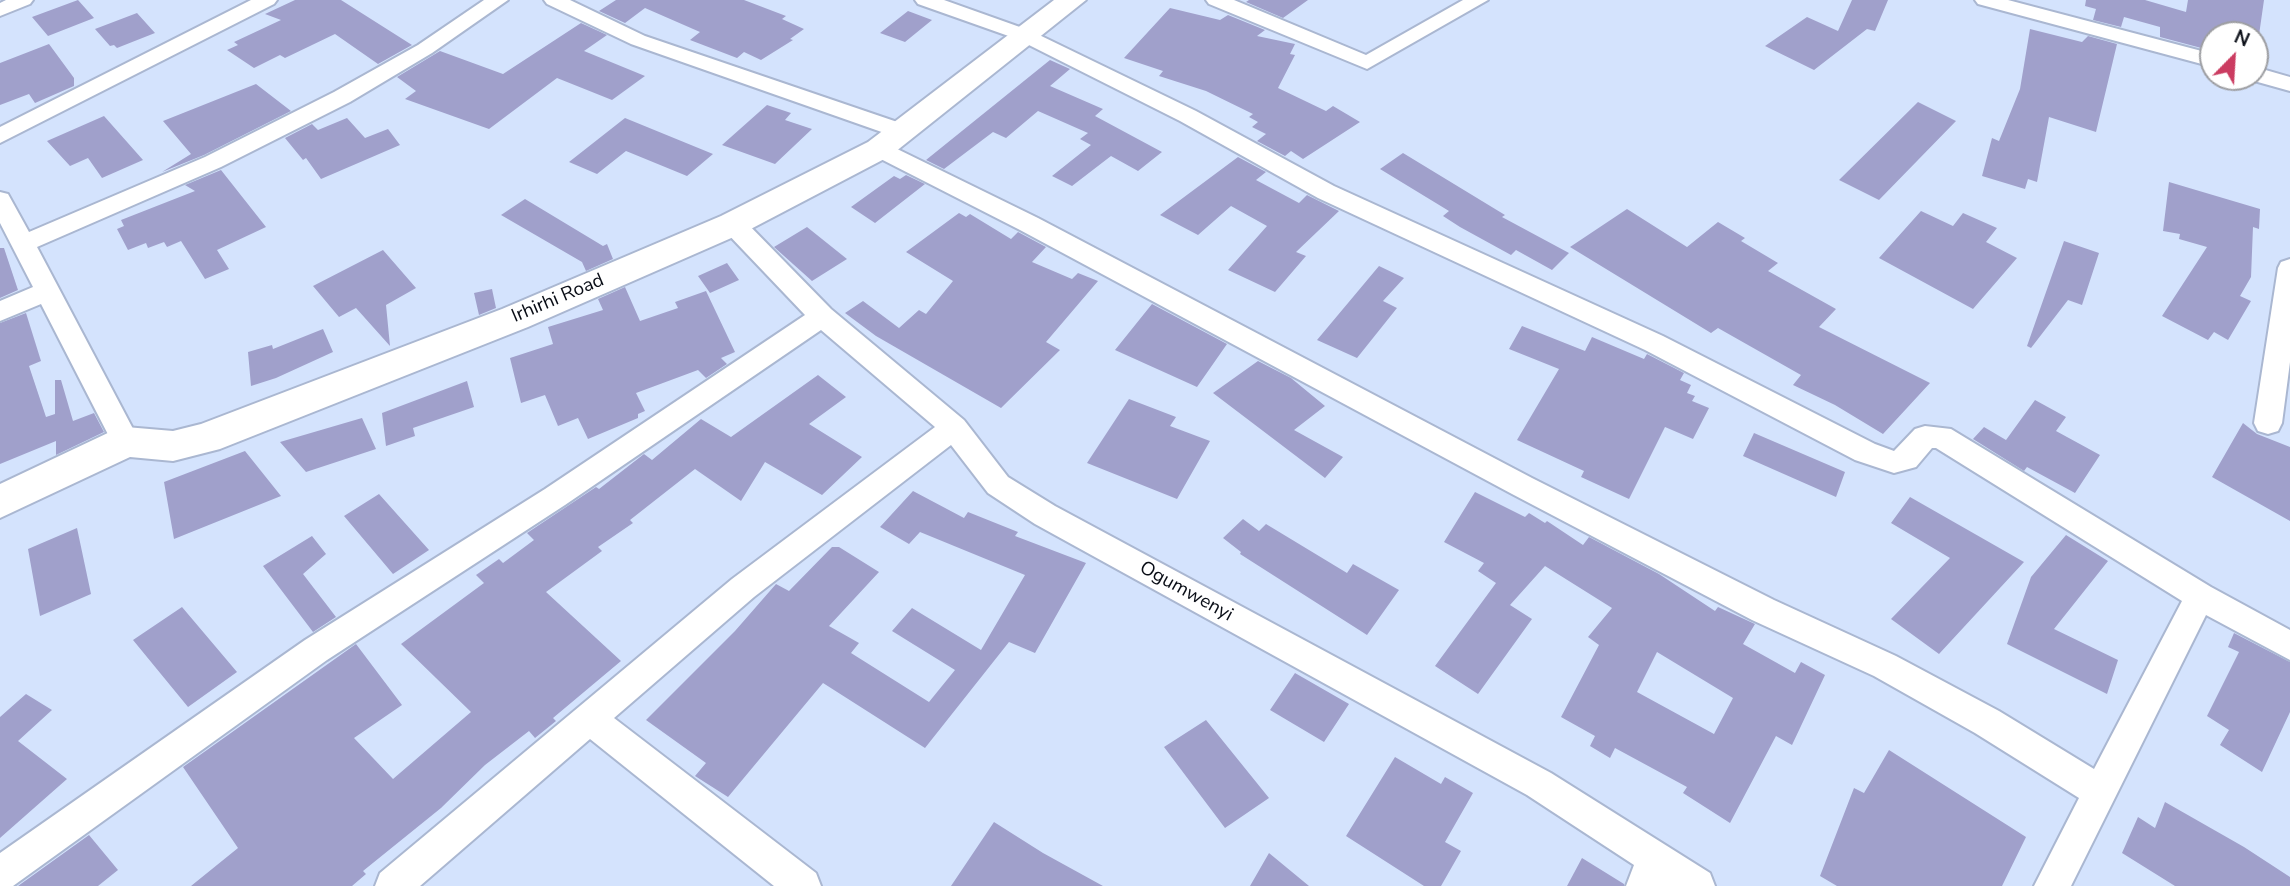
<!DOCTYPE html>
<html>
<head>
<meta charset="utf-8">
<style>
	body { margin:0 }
	#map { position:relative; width:2290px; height:886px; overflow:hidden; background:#d4e3fd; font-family:"Nunito Sans",sans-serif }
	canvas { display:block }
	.north { position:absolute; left:2199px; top:21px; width:70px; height:70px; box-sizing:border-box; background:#fff; border:2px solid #9d9ea2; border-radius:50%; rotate:24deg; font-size:19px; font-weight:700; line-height:28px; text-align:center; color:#090d16 }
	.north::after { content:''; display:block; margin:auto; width:24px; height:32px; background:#cb3c61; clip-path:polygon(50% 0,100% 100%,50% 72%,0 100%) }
</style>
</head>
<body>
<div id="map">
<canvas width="2290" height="886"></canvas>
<div class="north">N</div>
</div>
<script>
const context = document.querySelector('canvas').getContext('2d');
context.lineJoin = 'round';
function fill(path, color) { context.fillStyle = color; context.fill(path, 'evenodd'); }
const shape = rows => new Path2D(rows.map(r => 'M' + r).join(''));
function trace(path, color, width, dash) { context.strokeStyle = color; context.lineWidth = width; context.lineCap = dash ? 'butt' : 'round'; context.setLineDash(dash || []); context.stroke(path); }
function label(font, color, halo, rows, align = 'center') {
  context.font = font + ' "Nunito Sans",sans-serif'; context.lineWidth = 6; context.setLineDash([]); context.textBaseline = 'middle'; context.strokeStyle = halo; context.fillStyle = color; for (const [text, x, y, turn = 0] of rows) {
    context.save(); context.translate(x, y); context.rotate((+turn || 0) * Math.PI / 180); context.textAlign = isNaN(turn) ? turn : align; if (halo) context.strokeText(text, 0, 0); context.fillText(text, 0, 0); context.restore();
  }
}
const building = shape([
	[78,0,94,18,48,36,32,17],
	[295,0,341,0,412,45,378,64,335,34,285,58,280,55,254,68,227,50,238,45,234,42,281,20,265,14],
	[616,0,744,0,786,16,782,19,804,29,790,39,793,40,761,60,744,52,737,58,690,40,700,32,645,8,625,23,599,11],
	[1249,0,1308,0,1283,18,1246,2],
	[1852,0,1888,0,1875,31,1867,29,1814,70,1765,46,1807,17,1838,31],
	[2086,0,2145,0,2186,12,2188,0,2264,0,2259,35,2213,35,2213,43,2205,41,2205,49,2160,37,2160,27,2124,17,2121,27,2093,20,2096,9,2085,6],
	[1170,8,1220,20,1228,15,1265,30,1257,36,1295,44,1290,54,1295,55,1278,88,1326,111,1333,106,1360,122,1303,159,1291,151,1285,156,1257,141,1266,134,1252,127,1258,122,1249,117,1253,114,1206,91,1159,76,1163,71,1124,58],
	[908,11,932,20,905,42,880,33],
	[137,13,155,33,117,48,114,45,110,46,95,29],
	[581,23,607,35,584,51,645,76,612,100,557,78,489,129,405,99,416,91,397,77,440,51,503,74],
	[2030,29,2082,42,2088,36,2117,44,2096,132,2049,117,2037,182,2028,179,2025,189,1982,176,1992,138,1999,141,2020,89],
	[49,44,74,78,74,86,35,103,29,94,0,105,0,63],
	[1050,60,1070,69,1050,86,1103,109,1095,116,1162,152,1138,171,1111,156,1072,186,1052,176,1091,145,1080,139,1088,133,1038,111,1006,138,993,132,944,169,926,160],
	[256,84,291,111,204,155,162,172,191,154,163,121],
	[1918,102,1956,121,1879,200,1839,180],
	[767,105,791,113,785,120,812,129,775,164,722,145],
	[104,116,143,160,102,178,88,158,70,166,47,141],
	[347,118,365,138,388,129,400,145,321,179,306,158,303,160,285,138,312,124,318,130],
	[625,118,713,154,687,176,626,151,597,174,569,162],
	[1403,153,1505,215,1502,217,1569,253,1552,270,1516,250,1511,255,1460,227,1443,216,1449,211,1380,169],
	[1238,157,1266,172,1256,180,1299,203,1307,195,1339,211,1296,252,1306,256,1275,292,1228,270,1267,226,1231,206,1198,235,1160,215],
	[221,170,266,227,217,250,229,269,205,279,181,241,167,247,164,242,148,248,146,243,128,250,117,229,124,226,121,220,195,191,185,185],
	[906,175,925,184,875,223,851,207,894,176,900,179],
	[2169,182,2260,209,2259,229,2253,227,2251,277,2240,296,2251,301,2228,340,2214,332,2208,340,2162,316,2207,247,2179,239,2180,234,2163,231],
	[525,199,603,246,607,244,613,259,586,271,582,262,501,215],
	[1627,209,1687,247,1718,222,1745,238,1741,241,1778,263,1768,271,1836,309,1819,327,1930,383,1883,434,1835,405,1793,385,1801,375,1718,328,1711,333,1570,247],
	[1921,211,1953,226,1963,213,1997,228,1986,242,2017,258,1973,309,1879,258],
	[959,213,966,217,970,214,1011,239,1018,232,1046,247,1032,262,1072,279,1078,273,1098,281,1046,342,1060,350,1001,408,876,336,845,313,863,301,899,328,919,310,926,314,953,281,906,252],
	[807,227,847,259,812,281,774,247],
	[2064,241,2099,253,2082,305,2068,300,2031,348,2027,346],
	[0,248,4,248,18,290,0,298],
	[383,250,416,288,386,305,390,346,356,308,339,317,313,286],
	[727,263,739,280,710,293,698,276],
	[1379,266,1404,278,1383,301,1397,308,1357,358,1317,340],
	[625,287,640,321,678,308,675,302,706,291,735,352,721,358,727,364,706,378,698,370,636,393,645,411,638,414,638,418,588,439,578,418,558,426,545,395,521,403,510,358,553,344,548,327,603,310,598,299],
	[492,289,496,308,479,315,474,293],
	[1152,304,1227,344,1197,387,1115,350],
	[26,313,41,361,29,366,46,417,55,414,55,380,61,380,73,421,94,413,104,432,56,455,56,441,0,464,0,323],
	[1522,326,1585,351,1592,337,1644,359,1647,354,1684,373,1680,380,1691,385,1687,393,1695,396,1692,401,1709,408,1693,439,1665,427,1629,499,1581,477,1584,471,1517,440,1559,369,1509,349],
	[323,329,333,352,276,378,251,386,248,352,272,345,273,349],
	[1258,361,1291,378,1325,406,1294,430,1343,457,1325,478,1213,393],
	[818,375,846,397,809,424,862,457,822,495,765,462,741,501,695,469,630,520,633,523,598,547,602,551,546,592,621,661,553,718,556,721,535,738,529,731,485,765,441,808,363,871,366,874,352,886,191,886,238,848,183,767,356,644,402,705,354,738,393,779,471,712,401,644,484,583,476,575,499,559,503,563,534,540,527,533,596,487,599,489,644,454,652,460,701,419,731,437],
	[467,381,474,407,413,428,415,436,386,446,382,413],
	[1129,399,1176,417,1170,426,1210,441,1177,499,1087,463],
	[2035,400,2066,417,2056,431,2100,455,2075,493,2027,467,2024,471,1973,439,1984,427,2006,440],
	[362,418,376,449,306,472,280,442],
	[2243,423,2257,434,2290,447,2290,521,2212,477],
	[1754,433,1845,472,1836,497,1743,456],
	[245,451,281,496,174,539,164,482],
	[913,491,964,518,968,512,1018,532,1015,536,1086,563,1035,653,1009,642,925,748,823,683,728,797,695,776,706,763,646,720,735,631,776,584,789,591,832,547,839,547,879,572,829,626,859,643,851,653,929,702,955,670,892,631,912,608,981,650,1025,575,920,532,909,544,880,527],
	[1475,492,1525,517,1529,513,1545,523,1547,521,1583,545,1589,537,1659,574,1715,611,1718,607,1755,624,1743,644,1795,673,1801,662,1825,675,1792,745,1776,736,1730,823,1683,793,1687,787,1615,748,1610,758,1590,746,1595,736,1561,717,1599,645,1588,637,1612,608,1545,566,1510,605,1532,619,1478,694,1435,666,1496,583,1478,571,1484,563,1444,542],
	[1657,652,1733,698,1714,734,1637,692],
	[379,494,429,550,393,574,344,516],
	[1910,497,2024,562,1939,654,1891,619,1950,558,1891,523],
	[1243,519,1259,531,1266,524,1347,573,1353,564,1399,590,1367,635,1240,554,1241,552,1223,538],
	[77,528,91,594,40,616,28,549],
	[2066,535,2108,561,2054,629,2118,660,2107,694,2007,644,2031,577],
	[312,536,326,554,303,574,336,617,313,632,263,566],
	[182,607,237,672,188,707,133,640],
	[2234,633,2290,662,2290,712,2262,772,2220,745,2229,730,2207,716,2239,652,2228,647],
	[1295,673,1349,704,1324,742,1270,710],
	[26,694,52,710,18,741,67,779,0,838,0,717],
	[1206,720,1269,798,1225,828,1164,747],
	[1889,750,2026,837,2002,886,1837,886,1820,876,1854,788,1864,793],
	[1395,757,1441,784,1445,777,1473,793,1445,842,1461,851,1441,886,1424,886,1346,836],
	[2165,802,2244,847,2290,877,2290,886,2175,886,2122,853,2138,817,2155,828],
	[994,822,1043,853,1103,886,951,886],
	[89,835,118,870,98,886,18,886],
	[1269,853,1309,886,1250,886],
	[1582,858,1624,884,1624,886,1567,886]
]);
const street = shape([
	[6,0,33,0,30,4,0,16,0,3,6,0],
	[251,0,277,0,274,4,0,143,0,127,251,0],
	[484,0,508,0,432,53,350,102,221,167,37,247,140,442,136,450,126,453,116,450,41,304,0,321,0,301,33,287,0,223,0,192,8,194,29,232,205,157,334,92,418,45,484,0],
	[544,0,570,0,645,36,909,126,912,131,909,136,901,138,893,136,631,44,547,4,544,0],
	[915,0,944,0,1031,31,1196,111,1334,186,1663,336,1875,444,1894,451,1915,429,1925,426,1951,429,2211,587,2290,630,2290,660,2206,615,2071,886,2034,886,2079,798,1975,733,1874,676,1752,620,1512,494,1020,230,871,154,868,149,871,144,887,144,1038,218,1532,478,1774,600,1896,656,1999,711,2094,769,2182,601,1936,448,1932,448,1916,467,1894,473,1855,460,1645,350,1318,198,1180,121,1017,39,918,4,915,0],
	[1206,0,1234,0,1366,55,1463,0,1488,0,1367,69,1209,4,1206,0],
	[1975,0,2008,0,2213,54,2213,67,1978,4,1975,0],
	[2255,67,2290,77,2290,91,2247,79,2255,77,2255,67],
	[733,216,742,218,831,309,964,420,1008,477,1055,506,1551,773,1710,873,1715,886,1626,886,1634,865,1527,795,1035,524,988,493,951,445,754,597,614,718,816,873,821,886,774,886,590,739,420,886,375,886,380,873,732,579,935,427,821,330,565,505,327,660,13,886,0,886,0,853,305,640,545,489,805,315,724,230,721,224,724,218,733,216],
	[2290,259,2290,362,2282,423,2278,431,2268,434,2258,431,2254,423,2278,268,2281,262,2290,259]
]);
const secondary = shape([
	[1054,0,1086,0,890,156,745,232,528,327,220,449,173,461,130,457,0,518,0,484,112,431,126,427,173,431,201,424,502,309,721,216,868,142,1054,0]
]);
const streetNames = [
	["Irhirhi Road",558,299,-23],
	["Ogumwenyi",1186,592,29]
];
fill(building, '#a0a0cb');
trace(street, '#aab7d1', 4);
trace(secondary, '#aab7d1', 4);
fill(street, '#fff');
fill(secondary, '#fff');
label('19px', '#090d16', '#fff', streetNames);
</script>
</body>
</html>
